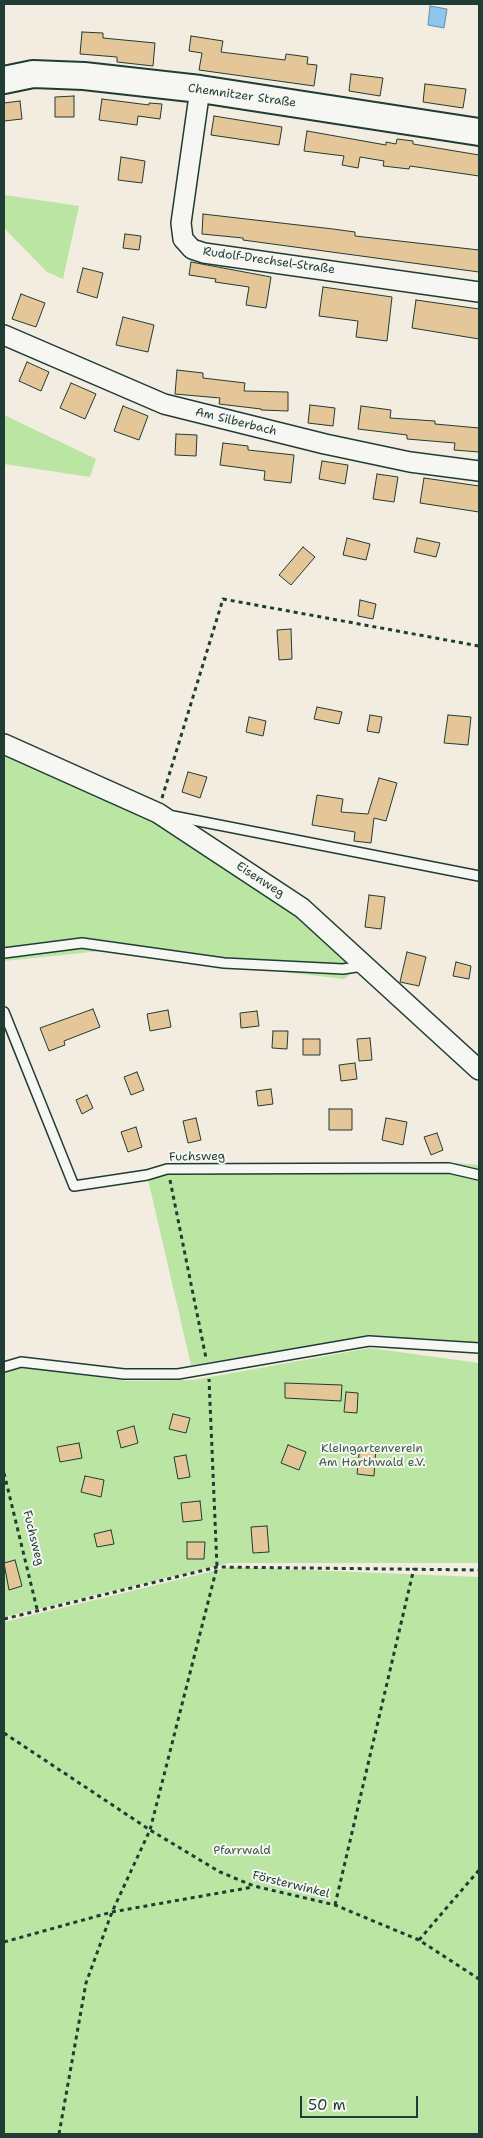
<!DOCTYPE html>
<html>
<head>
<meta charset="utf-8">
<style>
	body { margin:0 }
	#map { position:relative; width:483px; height:2138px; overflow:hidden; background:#f3ece0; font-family:"Shantell Sans",sans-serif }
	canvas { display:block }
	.frame { position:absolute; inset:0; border:5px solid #1f3d34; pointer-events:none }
	.scale { position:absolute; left:300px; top:2096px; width:118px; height:22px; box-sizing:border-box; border:2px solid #1f3d34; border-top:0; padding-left:6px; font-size:15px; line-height:18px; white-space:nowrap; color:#1f3d34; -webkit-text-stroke:4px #f6f6f2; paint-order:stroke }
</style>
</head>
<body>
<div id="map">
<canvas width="483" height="2138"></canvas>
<div class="frame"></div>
<div class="scale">50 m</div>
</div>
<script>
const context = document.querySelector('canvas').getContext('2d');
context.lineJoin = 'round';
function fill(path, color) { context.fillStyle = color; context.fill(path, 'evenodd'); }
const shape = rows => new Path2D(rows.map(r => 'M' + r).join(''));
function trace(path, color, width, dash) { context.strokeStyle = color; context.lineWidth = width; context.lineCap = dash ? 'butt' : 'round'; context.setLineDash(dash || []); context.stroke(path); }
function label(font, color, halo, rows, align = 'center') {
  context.font = font + ' "Shantell Sans",sans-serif'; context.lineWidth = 4; context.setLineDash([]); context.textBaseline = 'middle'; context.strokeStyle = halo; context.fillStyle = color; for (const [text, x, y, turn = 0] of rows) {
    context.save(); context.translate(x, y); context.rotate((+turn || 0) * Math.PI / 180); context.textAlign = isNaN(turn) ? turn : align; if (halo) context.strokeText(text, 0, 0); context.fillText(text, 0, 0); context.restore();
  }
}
const green = shape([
	[4,195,79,206,63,279,47,272,4,228],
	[4,415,96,459,90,477,4,464],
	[4,750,152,816,270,892,361,967,344,979,102,951,4,961],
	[457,1163,479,1165,479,1343,368,1336,191,1365,147,1175],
	[370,1348,479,1363,479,1563,229,1563,4,1617,4,1372,22,1367,127,1381,194,1380],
	[230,1567,479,1577,479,2134,4,2134,4,1622]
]);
const water = shape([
	[430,6,447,9,444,28,428,25,430,6]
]);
const building = shape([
	[82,32,103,33,103,38,155,43,153,66,117,62,117,57,80,54,82,32],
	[191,36,223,41,221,52,285,60,286,54,308,57,307,64,317,65,314,86,199,70,202,53,189,51,191,36],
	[351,74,383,78,380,96,349,91,351,74],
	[425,84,466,89,463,108,423,102,425,84],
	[74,96,74,117,55,117,55,97,74,96],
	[102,99,149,105,149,103,162,104,160,119,138,116,137,125,99,120,102,99],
	[20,101,22,119,4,121,4,103,20,101],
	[214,116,282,127,279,145,211,135,214,116],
	[307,131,386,145,386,142,396,144,397,139,413,141,413,144,479,155,479,176,410,166,409,169,383,166,384,161,360,157,358,168,342,165,344,156,304,151,307,131],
	[121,157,145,161,142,183,118,180,121,157],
	[203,214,333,229,355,232,355,236,479,250,479,272,243,240,243,238,202,234,203,214],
	[125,234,141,236,139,250,123,248,125,234],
	[191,262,271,277,266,308,246,305,249,287,215,282,216,279,189,275,191,262],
	[83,268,103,273,97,298,77,292,83,268],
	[323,287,392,297,387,341,356,337,358,321,319,316,323,287],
	[21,294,45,303,36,327,12,319,21,294],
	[416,300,479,309,479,339,412,328,416,300],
	[123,317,154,325,148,352,116,345,123,317],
	[27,362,49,372,41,391,19,381,27,362],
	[177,370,203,373,203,378,245,383,244,391,288,392,288,411,261,410,261,409,219,404,220,398,175,394,177,370],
	[71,383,96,394,85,419,60,408,71,383],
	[310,405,335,408,333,426,308,423,310,405],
	[123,406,148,416,139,440,114,431,123,406],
	[361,406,391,410,390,418,435,421,435,424,479,428,479,452,454,450,455,443,407,439,407,435,358,429,361,406],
	[176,434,197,435,196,456,175,455,176,434],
	[223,443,248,446,248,450,294,455,291,483,264,480,265,471,220,465,223,443],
	[322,461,348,465,345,484,319,479,322,461],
	[377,474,398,477,394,502,373,499,377,474],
	[424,478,479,486,479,512,420,503,424,478],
	[347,538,370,544,366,560,343,555,347,538],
	[417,538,440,543,436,557,414,552,417,538],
	[303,547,315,557,291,585,279,575,303,547],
	[360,600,376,604,373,619,358,616,360,600],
	[291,629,292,659,279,660,277,630,291,629],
	[317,707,342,712,339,724,314,719,317,707],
	[370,715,382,717,379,733,367,731,370,715],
	[448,715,471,717,468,745,444,743,448,715],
	[249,717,266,721,263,736,246,732,249,717],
	[188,772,207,777,200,798,182,792,188,772],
	[379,778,397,783,386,821,374,818,371,843,354,841,355,832,312,825,317,795,343,799,341,812,368,814,379,778],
	[369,895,385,897,381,929,365,927,369,895],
	[407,952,426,957,419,986,400,982,407,952],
	[456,962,471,966,469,979,453,976,456,962],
	[93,1009,100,1027,64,1041,65,1045,49,1051,40,1028,93,1009],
	[168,1010,171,1027,150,1031,147,1014,168,1010],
	[257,1011,259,1026,241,1028,240,1013,257,1011],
	[273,1031,288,1031,287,1049,272,1048,273,1031],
	[370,1038,372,1060,359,1061,357,1039,370,1038],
	[303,1039,320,1039,320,1055,303,1055,303,1039],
	[355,1063,357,1079,341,1081,339,1065,355,1063],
	[137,1072,144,1090,131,1095,124,1077,137,1072],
	[271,1089,273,1104,258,1106,256,1091,271,1089],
	[87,1095,93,1108,82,1114,76,1100,87,1095],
	[329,1109,352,1109,352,1130,329,1130,329,1109],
	[196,1118,201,1140,188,1143,183,1121,196,1118],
	[386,1118,407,1122,403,1145,382,1140,386,1118],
	[136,1127,142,1147,128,1152,121,1132,136,1127],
	[437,1133,443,1150,431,1155,424,1137,437,1133],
	[285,1383,342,1385,341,1401,285,1398,285,1383],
	[346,1392,358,1393,357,1413,344,1412,346,1392],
	[173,1414,190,1418,186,1433,169,1429,173,1414],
	[134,1426,138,1443,121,1448,117,1431,134,1426],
	[79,1443,82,1458,60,1462,57,1447,79,1443],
	[288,1445,306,1452,299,1470,281,1463,288,1445],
	[360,1445,376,1447,374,1476,357,1474,360,1445],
	[186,1455,190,1477,178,1479,174,1457,186,1455],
	[85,1476,104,1480,101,1497,81,1492,85,1476],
	[200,1501,202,1520,183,1522,181,1503,200,1501],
	[267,1526,269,1552,253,1553,251,1527,267,1526],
	[111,1530,114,1544,97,1547,94,1534,111,1530],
	[187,1542,205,1542,204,1559,187,1559,187,1542],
	[15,1560,22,1586,9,1590,4,1563,15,1560]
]);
const path = shape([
	[162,798,223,599,479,646],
	[170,1180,206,1358],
	[4,1473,37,1609],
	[4,1619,217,1567,479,1570],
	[4,1733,150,1830,220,1872,254,1886,335,1905,419,1940,479,1979],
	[335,1905,414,1568],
	[419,1940,479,1870],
	[4,1942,112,1912,253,1887],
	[59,2134,86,1983,112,1912,150,1830,217,1567,209,1379]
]);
const lane = shape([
	[173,816,479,876],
	[4,953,82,943,224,963,343,969,363,966],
	[4,1012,74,1186,147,1175,167,1169,449,1168,479,1175],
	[4,1367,21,1362,124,1374,178,1374,369,1341,479,1348]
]);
const street = shape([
	[200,89,181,223,183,239,192,249,204,253,479,292],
	[4,335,164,404,325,444,410,462,479,471],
	[4,744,158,813,302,908,479,1070]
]);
const secondary = shape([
	[4,80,33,74,84,76,200,89,479,132]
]);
const streetNames = [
	["Chemnitzer Straße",242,96,8],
	["Rudolf-Drechsel-Straße",269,261,8],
	["Am Silberbach",236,422,14],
	["Eisenweg",260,880,33],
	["Fuchsweg",197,1157,-1],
	["Fuchsweg",33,1538,76],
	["Försterwinkel",291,1885,14]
];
const parkNames = [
	["Kleingartenverein",372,1449],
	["Am Harthwald e.V.",372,1463],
	["Pfarrwald",242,1851]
];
fill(green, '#bae5a2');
fill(water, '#8fc6ee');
trace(water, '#628fa4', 1);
fill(building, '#e5c698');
trace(building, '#1f3d34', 1);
trace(lane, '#1f3d34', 12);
trace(street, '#1f3d34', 22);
trace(secondary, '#1f3d34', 30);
trace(path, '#1f3d34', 3, [4, 4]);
trace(lane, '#f6f6f2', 9);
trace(street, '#f6f6f2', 19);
trace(secondary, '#f6f6f2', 26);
label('12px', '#1f3d34', '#f6f6f2', streetNames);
label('12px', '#3e5f4a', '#f6f6f2', parkNames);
</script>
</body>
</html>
